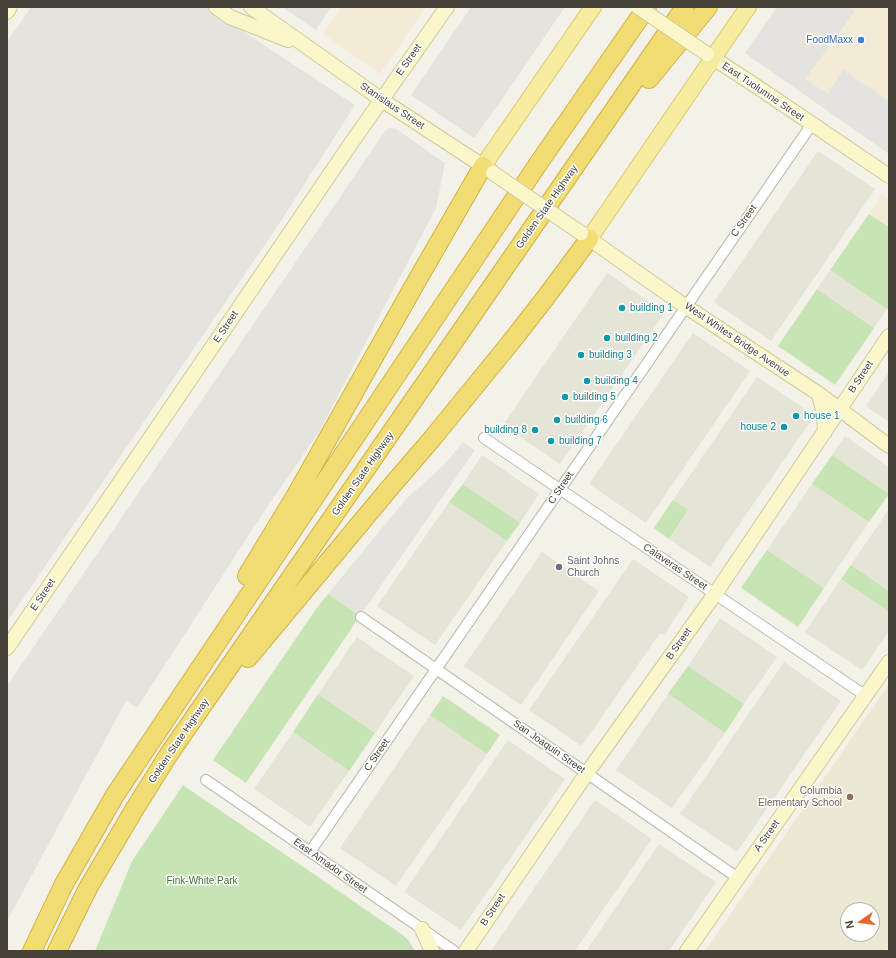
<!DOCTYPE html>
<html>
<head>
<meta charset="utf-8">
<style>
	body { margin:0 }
	#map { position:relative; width:896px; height:958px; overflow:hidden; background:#f3f1e8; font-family:Helvetica,sans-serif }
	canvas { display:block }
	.frame { position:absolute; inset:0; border:8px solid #464237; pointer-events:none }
	.north { position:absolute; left:840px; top:902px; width:40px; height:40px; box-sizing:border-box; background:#fff; border:1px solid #b5b3af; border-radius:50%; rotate:256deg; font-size:11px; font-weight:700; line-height:16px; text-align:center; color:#464237 }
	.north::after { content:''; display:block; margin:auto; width:14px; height:18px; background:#e96529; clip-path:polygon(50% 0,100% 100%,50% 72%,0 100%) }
</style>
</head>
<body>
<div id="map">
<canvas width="896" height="958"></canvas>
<div class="frame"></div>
<div class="north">N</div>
</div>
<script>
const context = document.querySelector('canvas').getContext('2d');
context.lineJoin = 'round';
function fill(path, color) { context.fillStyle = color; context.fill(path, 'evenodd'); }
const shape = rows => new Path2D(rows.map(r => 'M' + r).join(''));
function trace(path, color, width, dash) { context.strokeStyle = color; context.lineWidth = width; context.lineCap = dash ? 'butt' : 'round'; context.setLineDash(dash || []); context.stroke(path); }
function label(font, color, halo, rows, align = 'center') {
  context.font = font + ' Helvetica,sans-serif'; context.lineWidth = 3; context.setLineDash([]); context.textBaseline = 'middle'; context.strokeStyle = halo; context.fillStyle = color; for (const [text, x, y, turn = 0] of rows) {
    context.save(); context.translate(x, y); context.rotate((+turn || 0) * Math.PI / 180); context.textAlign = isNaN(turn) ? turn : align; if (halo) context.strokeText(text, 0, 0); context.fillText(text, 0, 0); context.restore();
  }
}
const residential = shape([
	[818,151,875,189,771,341,714,302],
	[830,270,887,309,874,328,817,289],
	[607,273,665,312,560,464,503,425],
	[693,333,750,371,646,523,589,484],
	[889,372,889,422,866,406],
	[757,377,811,413,812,419,710,567,669,539,688,510,673,500],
	[845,436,889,467,889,494,832,455],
	[482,455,539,494,520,523,463,484],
	[812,484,869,522,824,588,767,550],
	[449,502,507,541,435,645,377,606],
	[889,509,889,591,851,565],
	[542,552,599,591,521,705,464,666],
	[633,559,689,597,664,635,660,633,583,744,580,745,529,710],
	[841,579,889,612,889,631,862,670,805,632],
	[720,618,777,657,744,704,688,666],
	[357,637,414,676,375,733,318,694],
	[784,662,841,701,737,852,680,814],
	[668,694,725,733,672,808,616,770],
	[430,715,487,754,396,886,340,848],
	[293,732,349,771,310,827,254,789],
	[508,740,565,779,461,930,404,892],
	[595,800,652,839,600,914,575,951,491,951],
	[659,844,716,882,690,920,669,951,586,951]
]);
const commercial = shape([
	[342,7,426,7,380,74,323,34],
	[776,7,889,7,889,154,745,53],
	[882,194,889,199,889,227,869,214]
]);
const industrial = shape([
	[31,7,206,7,355,105,275,230,7,622,7,42],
	[282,7,331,7,316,30],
	[471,7,565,7,496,108,474,138,411,95],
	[390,128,396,129,445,163,436,208,319,432,263,513,137,708,126,701,7,921,7,686,385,131],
	[463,442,475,450,360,616,328,594,406,499,445,464]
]);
const education = shape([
	[889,684,889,948,876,951,705,951],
	[848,910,872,910,872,934,848,934]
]);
const green = shape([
	[869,214,889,227,889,307,887,309,830,270],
	[817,289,874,328,835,385,778,346],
	[832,455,889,494,869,522,812,484],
	[463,484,520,523,507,541,449,502],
	[673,500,688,510,669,539,654,528],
	[767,550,824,588,798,627,741,588],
	[851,565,889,591,889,612,841,579],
	[328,594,360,616,246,783,213,760,316,609],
	[688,666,744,704,725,733,668,694],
	[318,694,375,733,349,771,293,732],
	[443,696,500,735,487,754,430,715],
	[183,785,403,935,409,941,415,951,95,951,132,861]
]);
const parking = shape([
	[778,7,849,7,855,11,805,79,828,94,843,70,889,101,889,154,745,53]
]);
const street = shape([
	[484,438,866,696],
	[361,617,738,878],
	[206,780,454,951],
	[310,852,812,124]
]);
const secondary = shape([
	[216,7,230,17,288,40],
	[251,7,382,100,492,172],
	[7,12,10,7],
	[707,54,759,88,889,176],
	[581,233,685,306,819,394,889,446],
	[819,394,824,414,825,432],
	[7,648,354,139,447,7],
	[422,929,432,951],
	[466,951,587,773,715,594,889,336],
	[687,951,889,662]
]);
const primary = shape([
	[483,166,593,7],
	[589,239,748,7]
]);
const highway = shape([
	[649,79,708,7],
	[247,576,295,497,415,284,483,166],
	[248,658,388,490,431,440,511,342,546,297,589,239],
	[32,951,64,884,115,795,538,164,647,7],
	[57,951,88,888,134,810,169,754,685,7]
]);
const secondaryBridge = shape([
	[638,7,707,54],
	[493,173,581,233]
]);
const markers = [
	[861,40,4,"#3f7fe0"],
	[622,308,4,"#0f9aa8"],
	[607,338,4,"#0f9aa8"],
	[581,355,4,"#0f9aa8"],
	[587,381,4,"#0f9aa8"],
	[565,397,4,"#0f9aa8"],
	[796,416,4,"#0f9aa8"],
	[557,420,4,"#0f9aa8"],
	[784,427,4,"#0f9aa8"],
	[535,430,4,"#0f9aa8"],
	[551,441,4,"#0f9aa8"],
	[559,567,4,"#6b7280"],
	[850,797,4,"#8d6e63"]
];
const shopNames = [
	["FoodMaxx",853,40]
];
const streetNames = [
	["E Street",409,60,-55],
	["East Tuolumne Street",763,92,34],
	["Stanislaus Street",392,106,34],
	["Golden State Highway",547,207,-55],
	["C Street",744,221,-55],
	["E Street",226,327,-56],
	["West Whites Bridge Avenue",737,340,34],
	["B Street",861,377,-56],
	["Golden State Highway",363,474,-55],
	["C Street",561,488,-56],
	["Calaveras Street",675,567,34],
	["E Street",43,595,-56],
	["B Street",679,644,-55],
	["Golden State Highway",179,741,-56],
	["San Joaquin Street",549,747,35],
	["C Street",377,755,-56],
	["A Street",767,836,-55],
	["East Amador Street",330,866,35],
	["B Street",493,910,-56]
];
const cultureNames = [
	["building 1",630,308],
	["building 2",615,338],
	["building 3",589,355],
	["building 4",595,381],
	["building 5",573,397],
	["house 1",804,416],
	["building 6",565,420],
	["house 2",776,427,"right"],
	["building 8",527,430,"right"],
	["building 7",559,441]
];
const worshipNames = [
	["Saint Johns",567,561],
	["Church",567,573]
];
const educationNames = [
	["Columbia",842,791],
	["Elementary School",842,803]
];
const parkNames = [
	["Fink-White Park",202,881]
];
fill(residential, '#e6e4d7');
fill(commercial, '#f3ebd5');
fill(industrial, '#e5e3dd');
fill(education, '#ebe8d3');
fill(green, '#c7e4b4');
fill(parking, '#e4e3e0');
trace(street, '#bebaac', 12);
trace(secondary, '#cfca9b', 16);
trace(primary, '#dacc6f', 18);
trace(highway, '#d1b444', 20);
trace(street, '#fff', 10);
trace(secondary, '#faf7cb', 14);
trace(primary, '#f6eb9e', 16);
trace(highway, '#f2dd74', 18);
trace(secondaryBridge, '#cfca9b', 16, []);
trace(secondaryBridge, '#faf7cb', 14);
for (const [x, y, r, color] of markers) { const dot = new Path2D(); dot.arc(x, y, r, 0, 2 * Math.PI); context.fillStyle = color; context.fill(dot); trace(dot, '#fff', 1.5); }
label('10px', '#366cbe', '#fff', shopNames, 'right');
label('10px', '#464237', '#fff', streetNames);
label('10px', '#0d838f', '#fff', cultureNames, 'left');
label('10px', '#5b616d', '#fff', worshipNames, 'left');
label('10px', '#785e54', '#fff', educationNames, 'right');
label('10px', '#3e732f', '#fff', parkNames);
</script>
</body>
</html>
